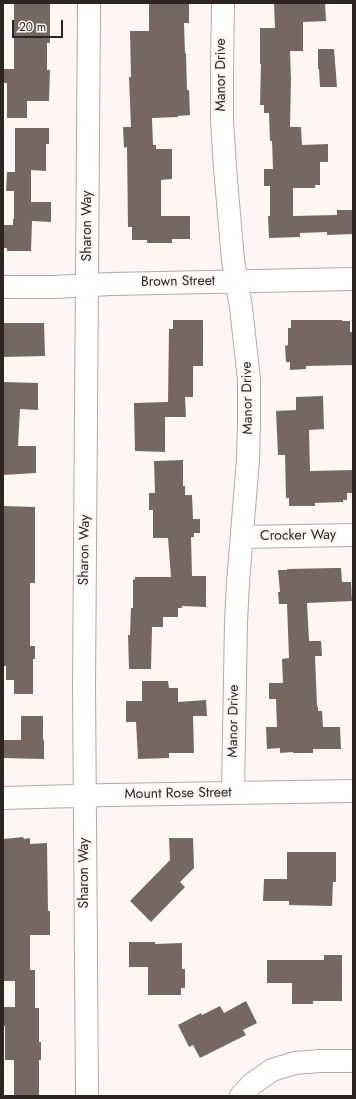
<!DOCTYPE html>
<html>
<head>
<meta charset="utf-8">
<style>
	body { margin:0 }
	#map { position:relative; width:356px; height:1099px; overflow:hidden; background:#fdf6f3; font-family:Jost,sans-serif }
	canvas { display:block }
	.frame { position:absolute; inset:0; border:4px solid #2c2522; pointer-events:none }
	.scale { position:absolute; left:12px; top:20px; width:51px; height:18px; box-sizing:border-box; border:2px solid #2c2522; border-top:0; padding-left:5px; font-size:12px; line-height:14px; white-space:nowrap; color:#2c2522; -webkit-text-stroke:3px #fdf6f3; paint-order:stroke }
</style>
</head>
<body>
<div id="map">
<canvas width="356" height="1099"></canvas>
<div class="frame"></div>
<div class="scale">20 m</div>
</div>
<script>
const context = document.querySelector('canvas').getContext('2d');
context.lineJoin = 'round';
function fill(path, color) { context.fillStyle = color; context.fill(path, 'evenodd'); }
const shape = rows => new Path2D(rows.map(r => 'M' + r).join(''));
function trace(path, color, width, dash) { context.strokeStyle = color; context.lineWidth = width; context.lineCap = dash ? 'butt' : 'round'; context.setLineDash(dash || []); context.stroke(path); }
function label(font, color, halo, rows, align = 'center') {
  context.font = font + ' Jost,sans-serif'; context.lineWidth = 4; context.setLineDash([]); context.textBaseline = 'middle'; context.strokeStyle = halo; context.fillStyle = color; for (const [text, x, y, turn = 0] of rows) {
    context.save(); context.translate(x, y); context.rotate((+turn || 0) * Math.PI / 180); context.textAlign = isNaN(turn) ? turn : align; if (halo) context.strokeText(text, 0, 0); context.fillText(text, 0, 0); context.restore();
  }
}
const building = shape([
	[149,3,189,3,189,23,184,23,185,53,186,53,187,90,189,90,190,115,178,116,178,117,152,118,153,145,156,145,156,149,172,149,172,179,161,180,161,216,190,216,190,239,172,239,172,243,147,243,147,240,132,240,132,227,128,227,127,147,124,148,123,127,131,127,129,77,131,77,130,31,149,31],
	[274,3,325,3,326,21,303,22,303,51,290,51,291,80,290,127,301,127,302,145,328,144,328,162,320,162,320,185,315,185,315,188,293,188,293,216,337,215,337,210,353,210,353,234,327,235,327,232,300,233,300,237,269,238,268,216,270,216,270,186,264,186,264,169,273,169,272,141,270,141,269,113,264,113,264,105,260,105,261,64,260,64,260,28,275,28],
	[14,4,50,4,50,43,47,43,47,70,50,70,49,101,27,101,27,118,7,118,7,83,3,83,3,69,14,69],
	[318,49,334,49,337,87,320,87,319,69,318,69],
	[15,128,49,128,49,144,46,144,46,171,31,170,31,202,51,202,51,222,32,221,31,251,7,251,7,248,3,248,3,225,13,225,13,219,14,219,14,191,6,191,7,172,15,172],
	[173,320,203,320,203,366,193,366,193,397,185,397,186,417,165,417,165,452,135,451,134,403,168,402,169,329,173,329],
	[291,320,342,320,342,321,350,321,350,332,353,332,353,365,306,366,306,369,290,370,290,362,286,362,285,346,288,345,288,328,291,328],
	[3,323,44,323,45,356,3,357],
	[3,382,38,383,38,410,20,409,18,446,36,446,36,473,3,475],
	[323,396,324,429,309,430,310,471,353,470,353,493,347,493,347,500,343,500,343,502,315,503,315,506,289,506,289,498,286,498,285,455,278,455,276,411,296,410,296,397],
	[183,460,183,486,185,486,185,495,192,495,193,519,200,519,200,533,194,533,194,537,191,537,192,576,206,576,206,607,182,606,182,608,178,608,178,617,163,617,163,627,152,627,151,669,129,669,128,635,130,635,131,608,133,608,133,580,135,579,135,577,171,577,168,538,153,538,153,510,149,510,149,493,155,493,154,461],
	[3,506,35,507,35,583,30,583,30,646,35,646,35,659,33,659,33,694,14,694,14,680,6,680,6,666,3,666],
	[336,568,341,568,342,582,351,582,352,601,307,603,309,641,321,641,322,656,315,656,317,707,318,706,318,711,322,711,323,727,340,727,341,749,313,749,313,753,293,753,293,752,280,753,280,748,267,749,266,727,277,727,276,699,269,699,269,683,283,683,282,659,289,658,287,604,279,604,278,592,280,592,278,570,287,570,287,569],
	[142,681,168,681,169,688,178,688,178,702,206,700,207,716,193,716,194,753,169,753,169,758,138,759,136,722,126,722,126,701,142,701],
	[21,716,43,716,43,740,44,740,44,759,3,758,3,740,21,740],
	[23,837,24,839,30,838,30,844,47,843,48,911,50,911,50,935,30,935,30,970,35,970,35,1008,39,1008,39,1042,41,1042,41,1060,39,1060,39,1096,14,1096,14,1060,5,1060,5,1026,3,1026,3,1007,15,1007,15,981,4,981,4,973,3,973,3,839],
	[169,838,193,838,194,868,180,882,185,887,151,922,130,901,170,860],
	[287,852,336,852,336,882,333,882,332,906,289,905,289,901,263,901,264,879,287,879],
	[129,942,155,942,155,944,182,943,182,969,185,969,185,988,181,988,181,995,148,995,148,967,129,967],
	[324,955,342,955,342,1001,313,1001,313,1004,292,1004,292,983,267,983,267,960,324,960],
	[246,1001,257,1023,243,1030,246,1035,200,1058,193,1045,189,1047,178,1025,201,1013,202,1015,220,1006,224,1013]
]);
const minor = shape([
	[223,3,222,70,222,120,225,168,233,260,241,307,249,380,249,421,248,460,238,582,236,622,233,793],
	[3,287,54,287,111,284,353,279],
	[242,537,353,535],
	[3,798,109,795,353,791],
	[87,1096,84,685,89,3],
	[241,1096,252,1084,272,1070,295,1063,320,1061,353,1061]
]);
const streetNames = [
	["Manor Drive",222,75,-90],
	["Sharon Way",88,226,-90],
	["Brown Street",178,282,-1],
	["Manor Drive",248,398,-91],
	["Crocker Way",298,536,-1],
	["Sharon Way",85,550,-89],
	["Manor Drive",234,721,-89],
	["Mount Rose Street",178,794,-1],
	["Sharon Way",85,873,-90]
];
fill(building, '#776761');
trace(minor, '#b8a7a0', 24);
trace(minor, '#fff', 22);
label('14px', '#2c2522', '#fdf6f3', streetNames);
</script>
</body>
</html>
